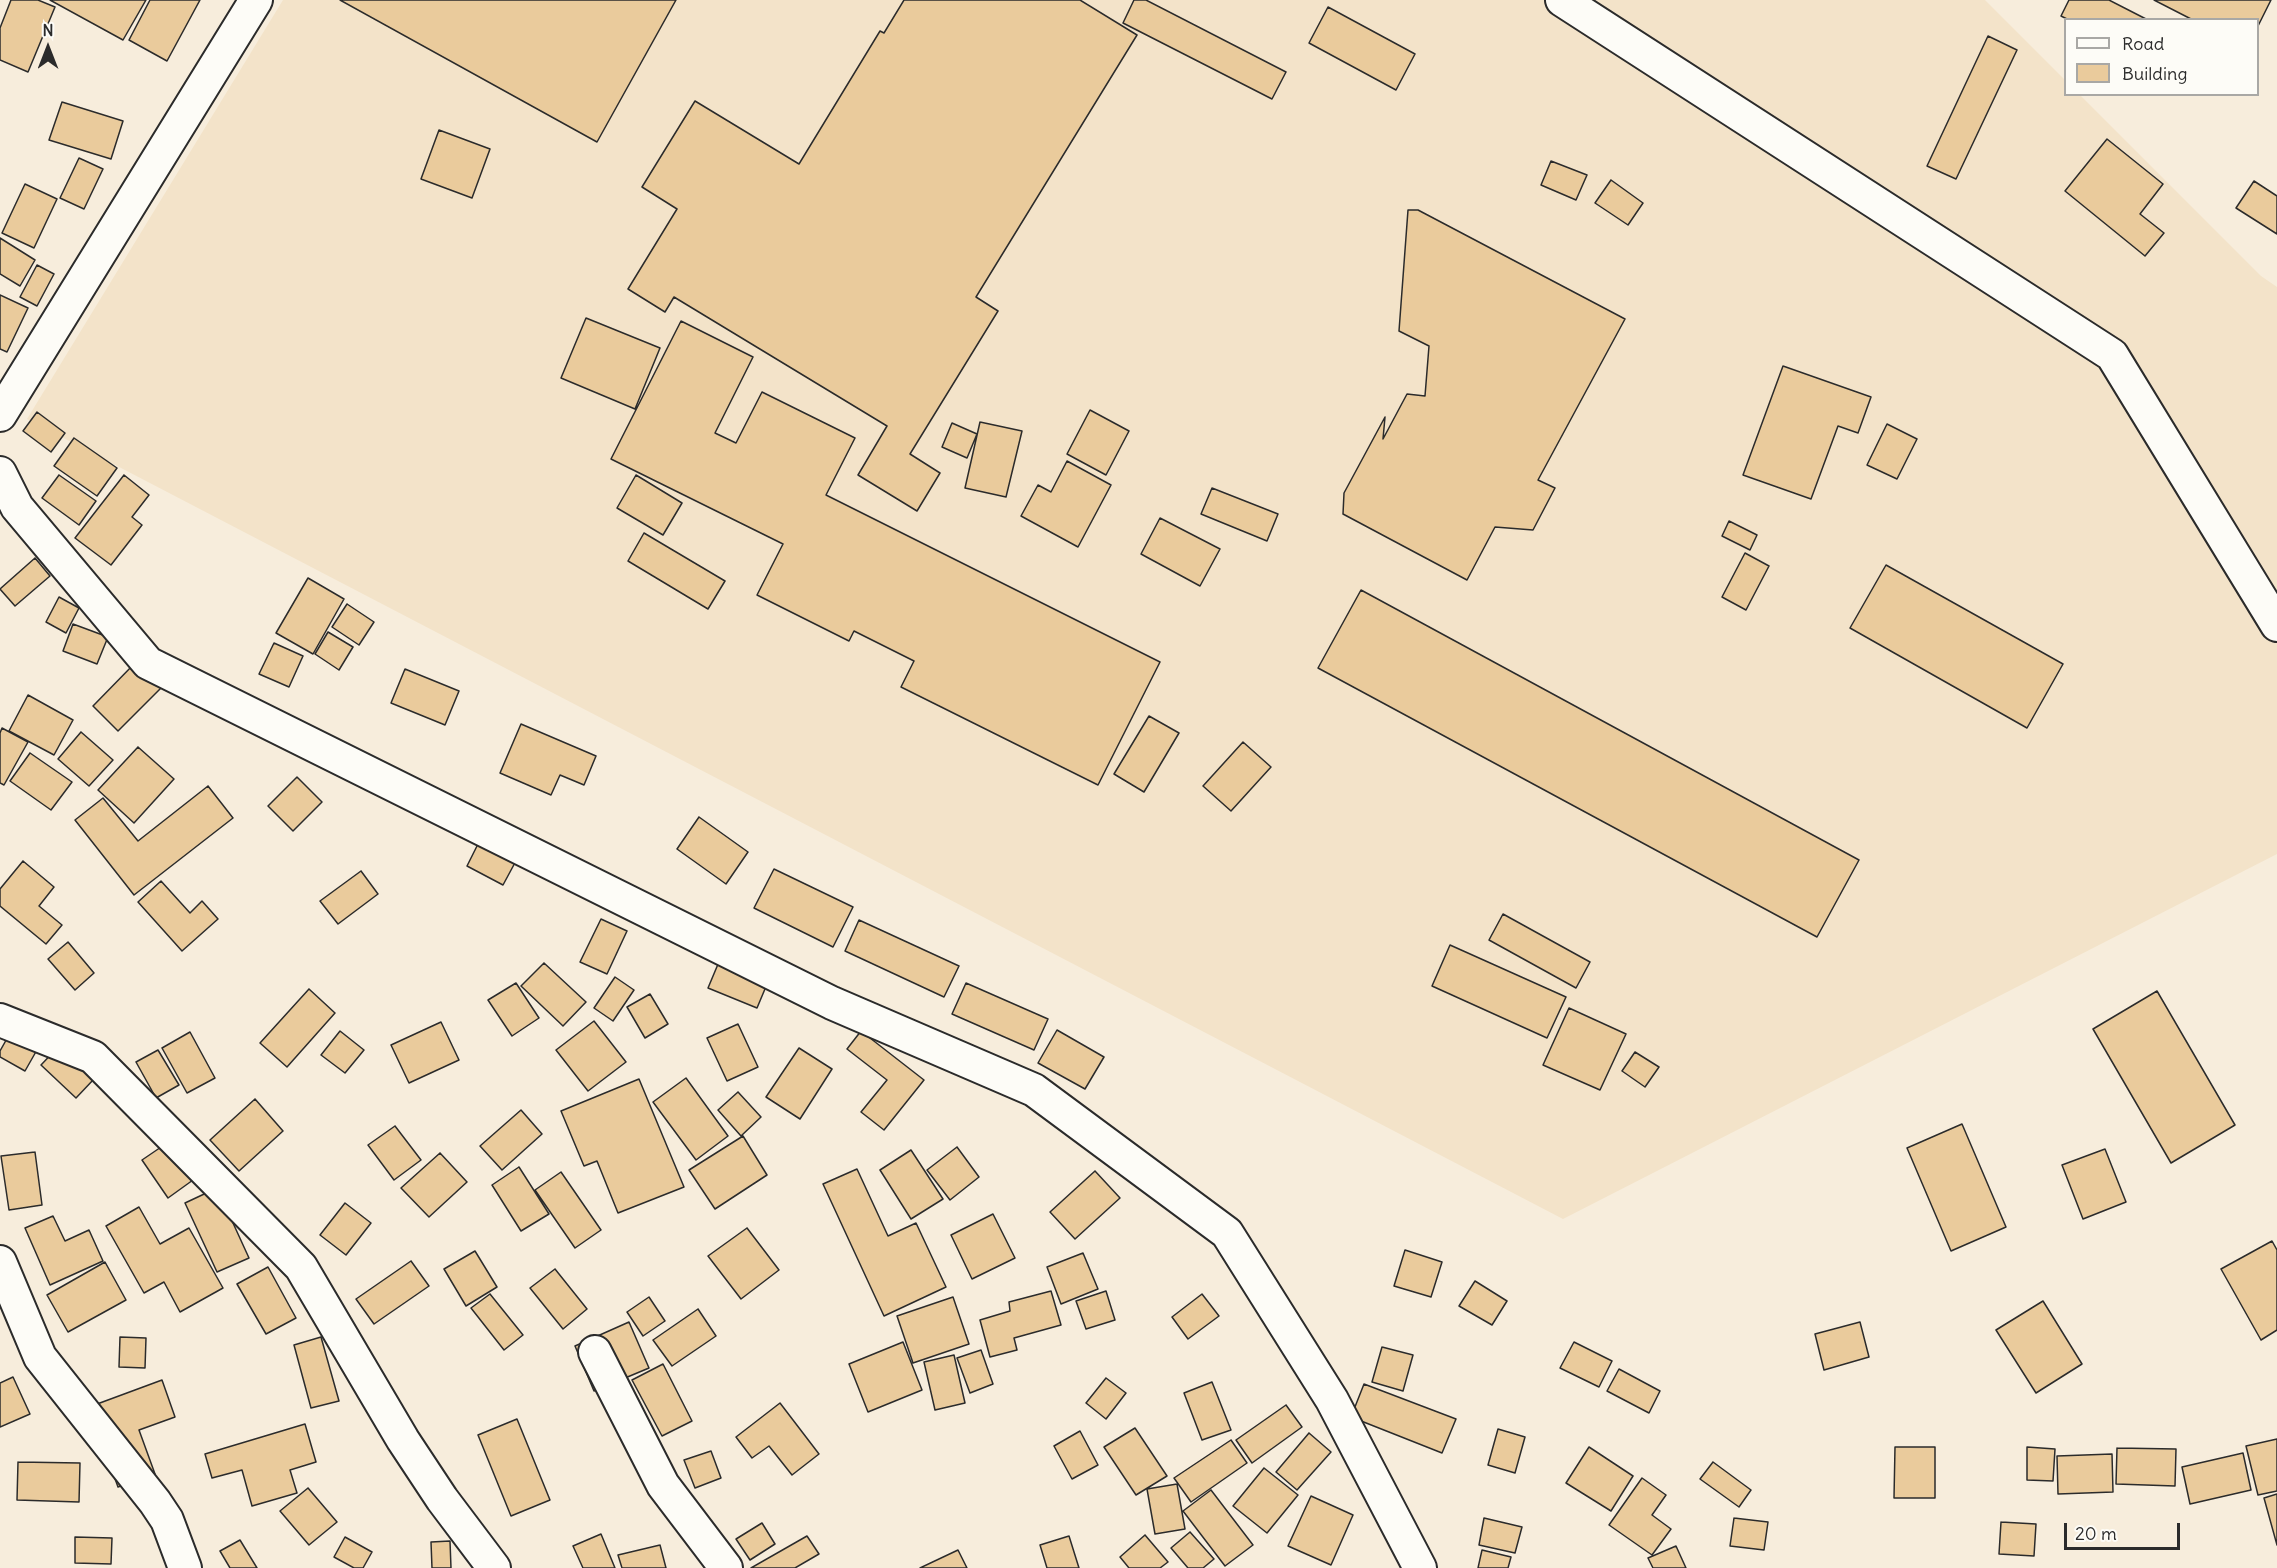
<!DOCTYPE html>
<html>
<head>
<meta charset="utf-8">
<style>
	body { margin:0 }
	#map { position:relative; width:2277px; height:1568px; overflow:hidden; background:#f7eddc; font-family:Delius,sans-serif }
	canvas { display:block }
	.legend { position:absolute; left:2064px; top:18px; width:195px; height:78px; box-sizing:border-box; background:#fdfcf7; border:2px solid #a9a8a5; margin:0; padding:8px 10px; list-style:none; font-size:18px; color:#2b2b2b }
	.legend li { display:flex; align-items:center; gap:12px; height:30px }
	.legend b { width:30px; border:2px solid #a9a8a5 }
	.north { position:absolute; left:18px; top:18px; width:60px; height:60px; -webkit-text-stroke:4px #fdfcf7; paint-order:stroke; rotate:0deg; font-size:16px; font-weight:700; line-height:24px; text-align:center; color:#2b2b2b }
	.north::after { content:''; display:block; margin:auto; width:21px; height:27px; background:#2b2b2b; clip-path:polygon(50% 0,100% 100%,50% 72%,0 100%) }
	.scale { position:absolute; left:2064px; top:1523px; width:116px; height:27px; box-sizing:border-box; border:3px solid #2b2b2b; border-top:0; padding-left:8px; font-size:18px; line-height:21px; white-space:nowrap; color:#2b2b2b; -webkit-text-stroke:4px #fdfcf7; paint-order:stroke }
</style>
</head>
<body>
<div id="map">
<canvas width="2277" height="1568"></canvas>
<ul class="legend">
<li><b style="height:8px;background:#fdfcf7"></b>Road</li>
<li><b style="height:16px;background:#eacb9c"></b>Building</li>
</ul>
<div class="north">N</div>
<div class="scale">20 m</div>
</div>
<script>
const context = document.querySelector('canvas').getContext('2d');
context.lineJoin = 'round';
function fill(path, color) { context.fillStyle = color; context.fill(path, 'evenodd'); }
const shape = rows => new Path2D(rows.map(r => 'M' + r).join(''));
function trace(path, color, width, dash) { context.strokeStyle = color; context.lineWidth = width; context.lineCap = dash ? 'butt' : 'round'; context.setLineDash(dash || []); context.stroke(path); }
const built = shape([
	[283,0,1985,0,2065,80,2066,94,2080,95,2261,276,2277,287,2277,854,1563,1219,27,419]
]);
const building = shape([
	[11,0,38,0,55,7,28,72,0,60,0,28,11,0],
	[50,0,146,0,123,40,50,0],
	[150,0,200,0,167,61,129,40,150,0],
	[340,0,676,0,597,142,340,0],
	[904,0,1080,0,1137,35,976,297,998,311,910,454,940,473,917,511,858,475,887,426,674,297,665,312,628,289,677,209,642,187,695,101,799,164,880,31,884,33,904,0],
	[1134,0,1146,0,1286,72,1272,99,1123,23,1134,0],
	[2069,0,2109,0,2148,20,2069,20,2061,16,2069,0],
	[2154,0,2271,0,2258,26,2258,20,2193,20,2154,0],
	[1328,7,1415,54,1396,90,1309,43,1328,7],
	[1988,36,2017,50,1956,179,1927,166,1988,36],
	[62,102,123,121,111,159,49,140,62,102],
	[439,130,490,149,472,198,421,179,439,130],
	[2107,139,2163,184,2140,214,2164,233,2145,256,2065,191,2107,139],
	[79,158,103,169,84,209,60,198,79,158],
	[1551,161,1587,175,1576,200,1541,185,1551,161],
	[1611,180,1643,203,1628,225,1595,203,1611,180],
	[2254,181,2277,196,2277,234,2236,208,2254,181],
	[25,184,57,199,34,248,2,233,25,184],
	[1408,210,1418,210,1625,319,1538,480,1555,488,1533,530,1495,527,1467,580,1343,514,1344,493,1385,417,1383,439,1407,394,1425,396,1429,346,1399,331,1408,210],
	[0,238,35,260,20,286,0,274,0,238],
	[37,265,54,274,37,306,20,297,37,265],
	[0,295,28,308,7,352,0,349,0,295],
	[586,318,660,348,635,409,561,378,586,318],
	[681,321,753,357,715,433,736,443,762,392,855,438,826,495,1160,662,1098,785,901,687,914,661,854,631,849,641,757,595,783,544,611,459,681,321],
	[1783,366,1871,397,1858,433,1838,426,1811,499,1743,475,1783,366],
	[1090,410,1129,431,1106,475,1067,454,1090,410],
	[37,412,65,433,51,452,23,431,37,412],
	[980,422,1022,431,1006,497,965,488,980,422],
	[952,423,977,434,967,458,942,447,952,423],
	[1887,424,1917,439,1897,479,1867,465,1887,424],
	[74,438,117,468,97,496,54,466,74,438],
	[1067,461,1111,485,1078,547,1021,516,1038,485,1051,492,1067,461],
	[59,475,96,501,79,525,42,498,59,475],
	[124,475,149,495,132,517,142,525,111,565,75,538,124,475],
	[636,475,682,503,663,535,617,508,636,475],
	[1212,488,1278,514,1267,541,1201,514,1212,488],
	[1160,518,1220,549,1200,586,1141,554,1160,518],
	[1729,521,1757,535,1750,550,1722,536,1729,521],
	[644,533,725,581,708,609,628,561,644,533],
	[1745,553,1769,566,1746,610,1722,597,1745,553],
	[35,558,50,576,15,606,0,589,35,558],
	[1886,565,2063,664,2027,728,1850,628,1886,565],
	[308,578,344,599,313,654,276,633,308,578],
	[1361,590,1859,860,1817,937,1318,668,1361,590],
	[59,597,79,608,66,633,46,622,59,597],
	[347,604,374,622,359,645,332,627,347,604],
	[73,624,108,637,97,664,63,651,73,624],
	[328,632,353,647,339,670,315,654,328,632],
	[274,643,303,656,289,687,259,674,274,643],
	[135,663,161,688,118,731,93,706,135,663],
	[405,669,459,691,445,725,391,703,405,669],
	[28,695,73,720,54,755,9,731,28,695],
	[1149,716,1179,733,1144,792,1114,774,1149,716],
	[521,724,596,756,584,785,560,775,551,795,500,773,521,724],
	[2,728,28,742,4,785,0,783,0,733,2,728],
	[81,732,113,760,89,786,58,759,81,732],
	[1243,742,1271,767,1231,811,1203,786,1243,742],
	[138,747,174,779,134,823,98,790,138,747],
	[30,753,72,782,51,810,10,781,30,753],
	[297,777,322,802,293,831,268,806,297,777],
	[208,786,233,818,134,895,75,820,103,798,138,841,208,786],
	[699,817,748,852,726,884,677,849,699,817],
	[480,840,517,859,503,885,467,866,480,840],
	[23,861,54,887,39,906,62,925,46,944,0,906,0,889,23,861],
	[774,869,853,907,833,947,754,908,774,869],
	[361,871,378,894,338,924,320,901,361,871],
	[161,881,190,913,202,901,218,919,182,951,138,902,161,881],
	[1503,914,1590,962,1576,988,1489,940,1503,914],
	[601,919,627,931,607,974,580,962,601,919],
	[859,920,959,966,944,997,845,951,859,920],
	[68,942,94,973,75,990,48,959,68,942],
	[1450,945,1566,997,1547,1038,1432,986,1450,945],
	[721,957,770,977,757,1008,708,988,721,957],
	[544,963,586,1002,563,1026,521,986,544,963],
	[615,977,634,990,613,1021,594,1008,615,977],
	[516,983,539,1018,512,1036,488,1000,516,983],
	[966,983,1048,1019,1034,1050,952,1014,966,983],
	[309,989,335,1013,287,1067,260,1043,309,989],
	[2157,991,2235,1125,2171,1163,2093,1029,2157,991],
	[650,994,668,1024,645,1038,627,1007,650,994],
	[1569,1008,1626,1034,1600,1090,1543,1065,1569,1008],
	[18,1019,46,1034,25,1071,0,1057,0,1051,18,1019],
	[594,1021,626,1062,588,1091,556,1050,594,1021],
	[441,1022,459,1060,409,1083,391,1045,441,1022],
	[738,1024,758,1067,727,1081,707,1038,738,1024],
	[1057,1030,1104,1057,1085,1089,1038,1063,1057,1030],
	[340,1031,364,1050,345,1073,321,1055,340,1031],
	[861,1031,924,1080,884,1130,861,1112,887,1080,847,1049,861,1031],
	[190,1032,215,1078,187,1093,162,1048,190,1032],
	[59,1046,94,1079,76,1098,41,1065,59,1046],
	[799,1048,832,1069,800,1119,766,1097,799,1048],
	[158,1050,179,1085,156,1098,136,1062,158,1050],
	[1635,1052,1659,1067,1645,1087,1622,1071,1635,1052],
	[686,1078,728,1136,696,1160,653,1102,686,1078],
	[639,1079,684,1187,618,1213,597,1161,584,1166,561,1111,639,1079],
	[738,1092,761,1117,741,1136,718,1110,738,1092],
	[255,1099,283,1131,239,1171,210,1140,255,1099],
	[521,1110,542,1134,502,1170,480,1146,521,1110],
	[1962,1124,2006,1227,1951,1251,1907,1148,1962,1124],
	[395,1126,421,1160,394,1180,368,1145,395,1126],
	[743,1136,767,1175,715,1209,689,1170,743,1136],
	[167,1143,193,1180,168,1198,142,1160,167,1143],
	[957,1147,979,1177,950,1200,927,1170,957,1147],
	[2105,1149,2126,1202,2083,1219,2062,1165,2105,1149],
	[911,1150,943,1199,911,1219,880,1170,911,1150],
	[35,1152,42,1205,9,1210,1,1156,35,1152],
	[440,1153,467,1182,429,1217,401,1188,440,1153],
	[519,1167,549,1214,521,1231,492,1185,519,1167],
	[857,1169,888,1236,916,1223,946,1287,884,1316,823,1184,857,1169],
	[1095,1171,1120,1198,1075,1239,1050,1212,1095,1171],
	[561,1172,601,1230,575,1248,535,1190,561,1172],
	[217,1188,249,1258,217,1272,185,1203,217,1188],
	[345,1203,371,1223,346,1255,320,1235,345,1203],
	[139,1207,160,1244,189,1228,223,1288,180,1312,164,1282,144,1293,106,1226,139,1207],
	[993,1214,1015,1258,972,1279,951,1235,993,1214],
	[53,1216,65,1241,89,1230,103,1261,50,1285,25,1228,53,1216],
	[747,1228,779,1270,741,1299,708,1256,747,1228],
	[2272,1241,2277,1250,2277,1330,2261,1340,2221,1269,2272,1241],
	[1405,1250,1442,1262,1431,1297,1394,1286,1405,1250],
	[475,1251,497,1287,466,1306,444,1269,475,1251],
	[1083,1253,1098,1289,1061,1304,1047,1267,1083,1253],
	[411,1261,429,1286,374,1324,356,1299,411,1261],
	[105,1262,126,1300,68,1332,47,1295,105,1262],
	[268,1267,296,1318,266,1334,237,1284,268,1267],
	[555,1269,587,1309,563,1329,530,1288,555,1269],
	[1475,1281,1507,1301,1492,1325,1459,1306,1475,1281],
	[1051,1291,1061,1325,1014,1338,1017,1350,990,1357,980,1320,1010,1311,1009,1302,1051,1291],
	[1106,1291,1115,1320,1086,1329,1076,1301,1106,1291],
	[490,1294,523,1335,504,1350,471,1308,490,1294],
	[1202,1294,1219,1316,1188,1339,1172,1317,1202,1294],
	[649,1297,665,1321,643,1336,627,1312,649,1297],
	[953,1297,969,1344,913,1363,897,1316,953,1297],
	[2043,1301,2082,1364,2036,1393,1996,1330,2043,1301],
	[698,1309,716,1336,672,1366,653,1340,698,1309],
	[629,1322,649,1368,594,1391,575,1346,629,1322],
	[1860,1322,1869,1357,1824,1370,1815,1334,1860,1322],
	[120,1337,146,1338,145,1368,119,1367,120,1337],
	[321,1337,339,1401,311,1408,294,1345,321,1337],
	[903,1342,922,1390,868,1412,849,1364,903,1342],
	[1574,1342,1612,1361,1599,1387,1560,1368,1574,1342],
	[1382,1347,1413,1355,1403,1391,1372,1382,1382,1347],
	[981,1350,993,1384,970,1393,957,1358,981,1350],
	[954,1355,965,1403,935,1410,924,1362,954,1355],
	[663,1364,692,1421,662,1436,632,1380,663,1364],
	[1619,1369,1660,1391,1649,1413,1607,1391,1619,1369],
	[13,1377,30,1414,0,1427,0,1383,13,1377],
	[1106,1378,1126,1393,1106,1419,1086,1403,1106,1378],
	[162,1380,175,1417,139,1430,155,1474,118,1487,89,1407,162,1380],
	[1212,1382,1231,1430,1202,1440,1184,1393,1212,1382],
	[1364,1384,1456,1419,1442,1453,1351,1417,1364,1384],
	[780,1403,819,1454,792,1475,769,1446,752,1458,736,1437,780,1403],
	[1286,1405,1302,1427,1252,1463,1236,1440,1286,1405],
	[517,1419,550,1500,511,1516,478,1435,517,1419],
	[305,1424,316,1462,290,1470,297,1493,252,1506,242,1470,212,1478,205,1454,305,1424],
	[1135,1428,1167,1476,1136,1495,1104,1447,1135,1428],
	[1498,1429,1525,1437,1515,1473,1488,1465,1498,1429],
	[1080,1431,1098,1465,1072,1479,1054,1446,1080,1431],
	[1309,1433,1331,1452,1297,1490,1276,1472,1309,1433],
	[2277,1439,2277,1491,2258,1495,2246,1446,2277,1439],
	[1231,1440,1247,1463,1191,1502,1174,1478,1231,1440],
	[1589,1447,1633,1476,1611,1511,1566,1483,1589,1447],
	[1895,1447,1935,1447,1935,1498,1894,1498,1895,1447],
	[2027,1447,2055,1449,2053,1481,2027,1480,2027,1447],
	[2117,1448,2176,1449,2175,1486,2116,1484,2117,1448],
	[711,1451,721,1478,695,1488,684,1460,711,1451],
	[2243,1453,2251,1490,2190,1504,2182,1467,2243,1453],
	[2112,1454,2113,1492,2058,1494,2057,1456,2112,1454],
	[18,1462,80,1463,79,1502,17,1500,18,1462],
	[1713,1462,1751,1490,1739,1507,1700,1479,1713,1462],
	[1264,1468,1298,1495,1267,1533,1233,1506,1264,1468],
	[1642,1478,1666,1495,1652,1515,1671,1529,1652,1555,1609,1525,1642,1478],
	[1177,1484,1185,1529,1155,1534,1147,1489,1177,1484],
	[308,1488,337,1522,309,1545,280,1511,308,1488],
	[1211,1490,1253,1545,1225,1566,1183,1511,1211,1490],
	[2277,1494,2277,1545,2264,1498,2277,1494],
	[1311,1496,1353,1515,1331,1565,1288,1546,1311,1496],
	[1484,1518,1522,1527,1515,1553,1479,1545,1484,1518],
	[1734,1518,1768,1522,1764,1550,1730,1546,1734,1518],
	[2001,1522,2036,1524,2034,1556,1999,1554,2001,1522],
	[762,1523,775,1544,750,1560,736,1539,762,1523],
	[1190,1532,1214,1559,1203,1568,1188,1568,1171,1548,1190,1532],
	[601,1534,615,1568,583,1568,573,1546,601,1534],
	[1145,1535,1168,1562,1160,1568,1129,1568,1120,1557,1145,1535],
	[807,1536,819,1554,795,1568,751,1568,807,1536],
	[1069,1536,1079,1568,1047,1568,1040,1545,1069,1536],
	[75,1537,112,1538,111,1564,75,1563,75,1537],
	[345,1537,372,1552,363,1568,354,1568,334,1557,345,1537],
	[240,1540,257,1568,230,1568,220,1551,240,1540],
	[450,1541,451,1568,432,1568,431,1542,450,1541],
	[660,1545,666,1568,622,1568,618,1555,660,1545],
	[1676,1546,1686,1568,1653,1568,1648,1558,1676,1546],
	[958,1550,967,1568,920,1568,958,1550],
	[1482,1550,1511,1557,1508,1568,1478,1568,1482,1550]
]);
const street = shape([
	[1562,0,2112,355,2277,625],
	[0,415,256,0],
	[0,473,17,507,148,663,832,1003,1034,1090,1227,1233,1332,1400,1420,1568],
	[0,1020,93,1057,301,1267,403,1440,442,1499,494,1568],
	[0,1262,40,1357,155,1502,167,1520,185,1568],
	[595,1352,663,1485,726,1568]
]);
fill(built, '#f3e3c9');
fill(building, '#eacb9c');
trace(building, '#2b2b2b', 1.5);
trace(street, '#2b2b2b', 36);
trace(street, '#fdfcf7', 32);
</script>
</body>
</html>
